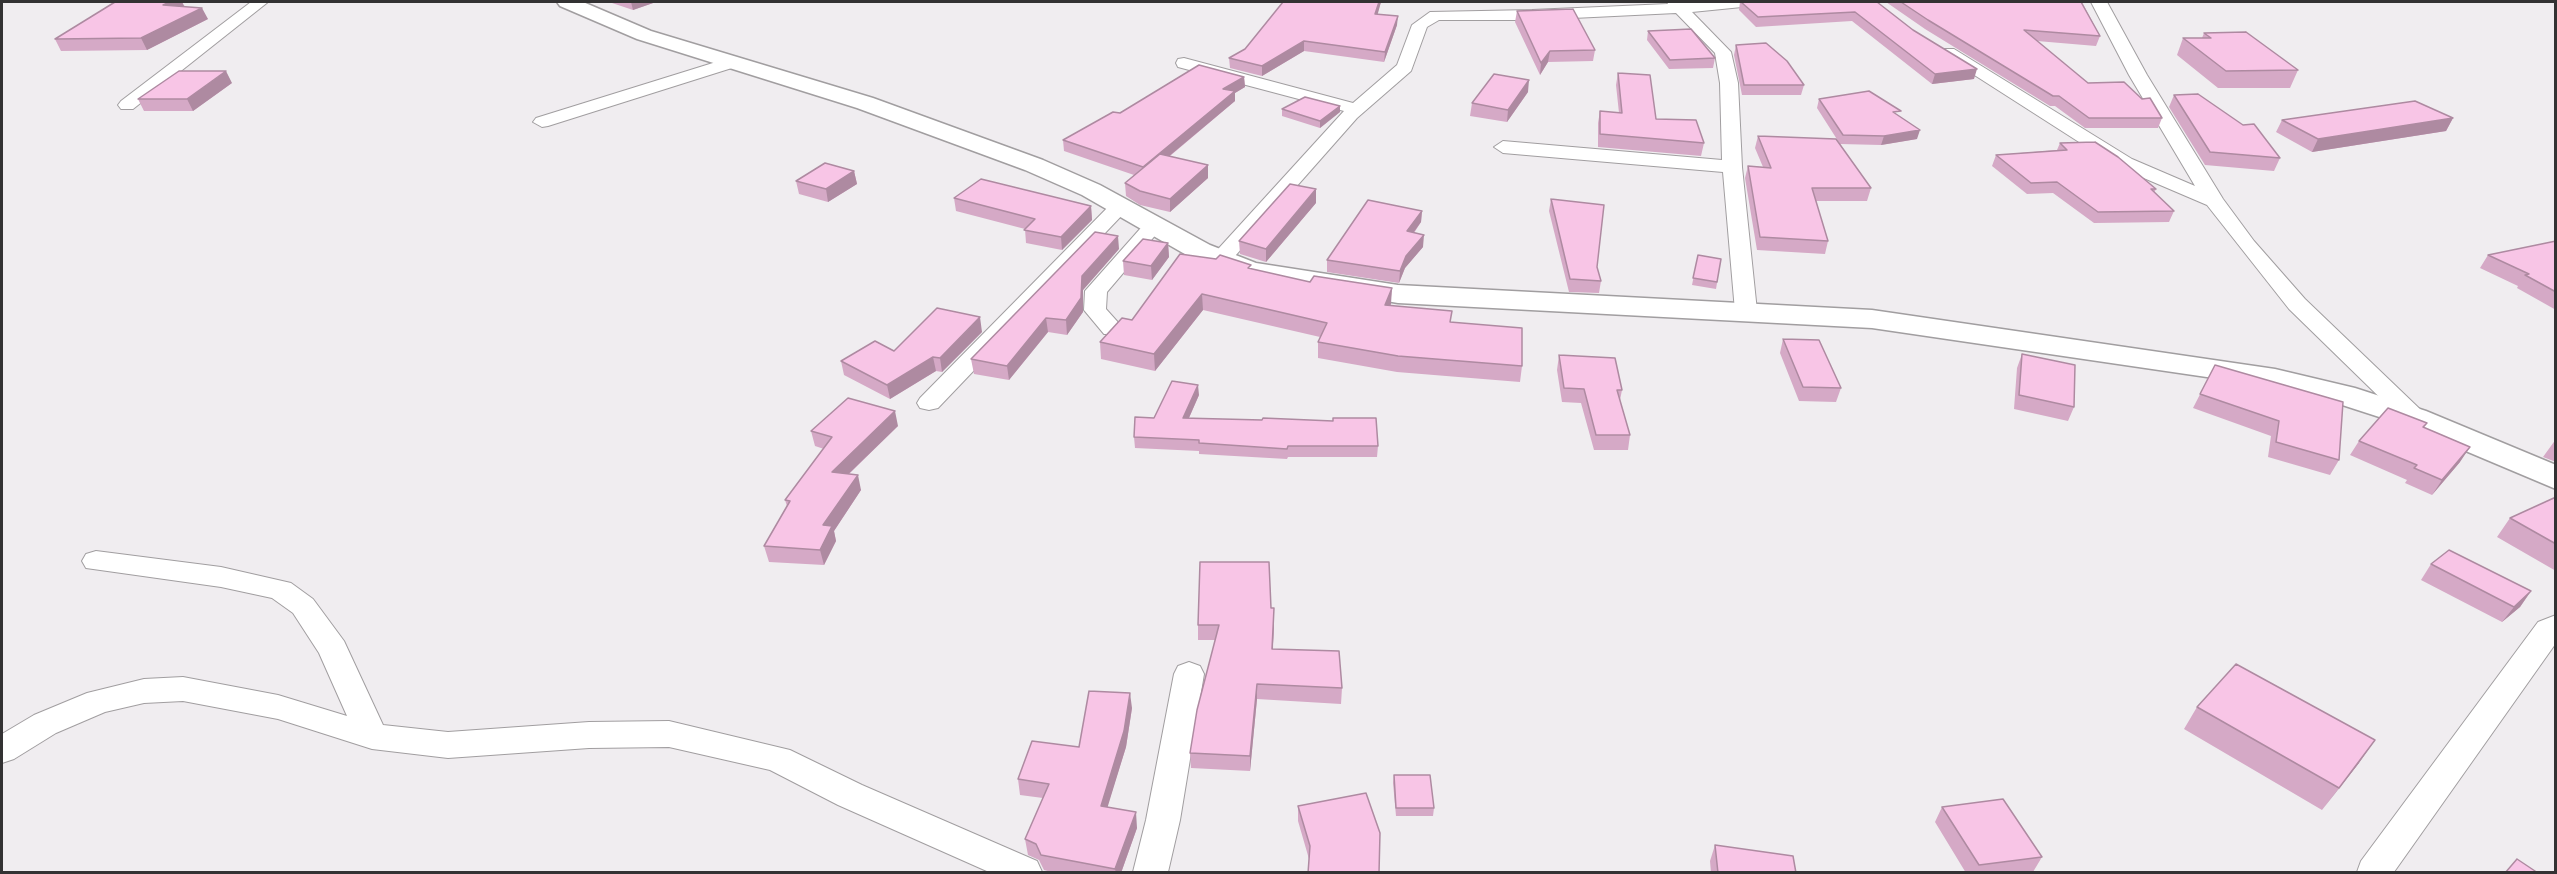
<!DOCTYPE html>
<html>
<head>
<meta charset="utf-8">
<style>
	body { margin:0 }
	#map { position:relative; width:2557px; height:874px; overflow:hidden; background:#f0edf0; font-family:Figtree,sans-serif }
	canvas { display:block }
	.frame { position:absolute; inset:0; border:3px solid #333233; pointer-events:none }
</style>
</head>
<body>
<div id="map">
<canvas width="2557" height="874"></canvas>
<div class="frame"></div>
</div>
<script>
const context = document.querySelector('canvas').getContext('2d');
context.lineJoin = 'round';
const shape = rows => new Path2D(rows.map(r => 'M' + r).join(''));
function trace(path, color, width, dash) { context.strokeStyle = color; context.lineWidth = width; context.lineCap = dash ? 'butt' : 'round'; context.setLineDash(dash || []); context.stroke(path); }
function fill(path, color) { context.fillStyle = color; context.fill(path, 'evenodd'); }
const street = shape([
	[251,2,268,2,133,109,121,109,118,105,121,101,251,2],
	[1667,2,1750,2,1742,7,1692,12,1731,52,1738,83,1742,167,1757,311,1754,316,1746,318,1738,316,1735,311,1723,172,1503,153,1494,147,1503,141,1722,160,1720,83,1715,53,1676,13,1532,20,1439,20,1427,27,1411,71,1357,118,1228,264,1212,264,1209,259,1344,111,1178,67,1176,63,1178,59,1184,58,1353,103,1397,65,1412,25,1430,12,1532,10,1668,4,1667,2],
	[2091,2,2107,2,2147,75,2223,199,2254,241,2305,299,2424,413,2428,418,2424,423,2415,426,2406,423,2289,309,2207,205,2118,167,1940,53,1942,49,1954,49,2132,159,2195,186,2129,75,2091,2],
	[729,58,735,59,737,63,735,67,548,126,542,127,533,122,536,118,729,58],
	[1120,200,1127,202,1130,206,1127,210,938,408,929,410,920,408,917,403,920,398,1113,202,1120,200],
	[1154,219,1161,221,1164,225,1107,292,1106,309,1124,329,1120,334,1104,334,1084,310,1085,291,1147,221,1154,219],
	[96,551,221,567,291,583,313,599,344,641,383,725,448,732,589,722,669,721,790,750,862,785,1037,861,1042,872,989,872,838,805,770,770,669,747,589,748,448,758,372,749,278,719,183,701,144,703,105,712,56,733,14,759,2,763,2,734,34,715,87,693,144,679,183,677,278,695,347,716,319,653,293,613,272,598,221,587,86,568,82,561,86,554,96,551],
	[2556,615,2556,643,2394,872,2357,872,2361,861,2538,622,2556,615],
	[1189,662,1200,666,1204,674,1180,820,1168,872,1133,872,1146,820,1174,674,1178,666,1189,662]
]);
const secondary = shape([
	[557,2,583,2,651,31,873,98,1043,160,1100,185,1210,245,1256,263,1398,285,1872,310,2275,369,2355,388,2426,411,2556,465,2556,489,2404,425,2333,402,2275,387,1872,328,1398,303,1250,278,1190,257,1082,195,1025,170,857,108,637,39,560,6,557,2]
]);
const wall = shape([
	[182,2,185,7,208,19,147,50,61,51,55,39],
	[609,2,656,2,633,10],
	[1381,2,1377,14,1397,25,1384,62,1304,51,1262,76,1230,68,1229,58],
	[1740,2,1877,2,1974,79,1932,84,1852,21,1756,27,1739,10],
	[1886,2,2082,2,2100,36,2096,46,2037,41,2088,83,2162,118,2158,128,2085,128,2055,106,2050,106,1925,29],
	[1517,11,1595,50,1593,61,1548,62,1540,75,1515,22],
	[1648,31,1715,58,1713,68,1669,69,1647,40],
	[2204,33,2298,70,2290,88,2218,88,2177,55,2183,38,2202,38],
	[1736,45,1804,85,1801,95,1742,95,1734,55],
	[1618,73,1656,119,1704,143,1701,156,1598,147,1598,123,1600,111,1619,113,1616,85],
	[1244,77,1245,87,1235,93,1235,101,1170,156,1208,178,1170,212,1140,205,1126,196,1125,183,1134,175,1064,151,1063,140],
	[232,83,193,111,144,111,138,99],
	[1528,92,1507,122,1470,116,1472,103],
	[2174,95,2280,158,2274,171,2205,165,2169,107],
	[1819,99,1899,116,1917,139,1881,145,1840,144,1871,188,1867,201,1816,201,1828,241,1825,254,1757,250,1745,178,1748,166,1763,167,1755,148,1758,136,1840,144,1817,108],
	[1340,106,1340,112,1320,128,1282,116,1282,109],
	[2453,118,2446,131,2312,152,2276,132,2282,120],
	[2060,143,2156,189,2154,193,2174,211,2169,222,2094,223,2053,193,2027,194,1992,166,1996,155,2057,150],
	[854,171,857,184,828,202,799,194,796,181],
	[954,198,1091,206,1092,220,1062,250,1026,243,1025,229,956,211],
	[1551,199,1597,267,1601,281,1599,293,1569,292,1549,211],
	[1316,203,1266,262,1240,254,1239,241],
	[1422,211,1421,222,1414,233,1423,247,1405,268,1399,283,1327,272,1327,260],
	[2556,241,2556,310,2517,288,2518,286,2480,268,2488,255],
	[1168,243,1169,257,1152,280,1124,275,1123,261],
	[1119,249,1083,290,1083,312,1067,335,1048,332,1009,380,974,374,971,359],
	[1698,255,1721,259,1716,289,1692,285],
	[1251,269,1310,282,1392,288,1390,306,1451,322,1522,366,1520,382,1397,372,1318,358,1318,342,1320,337,1203,310,1155,371,1101,359,1100,342,1132,320],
	[982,332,942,372,936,371,890,399,844,375,841,361,894,351],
	[1783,339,1841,388,1836,402,1799,401,1780,353],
	[2022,354,2074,407,2068,421,2014,409,2017,368],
	[1559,355,1622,390,1620,400,1630,435,1628,450,1594,450,1581,403,1562,402,1557,370],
	[2215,365,2339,460,2330,475,2268,457,2271,436,2193,408],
	[1199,395,1189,418,1378,446,1377,457,1288,457,1287,459,1199,454,1199,451,1135,448,1134,437,1154,418],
	[2427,423,2424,428,2460,462,2432,495,2405,483,2407,480,2350,455,2359,441],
	[898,426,849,474,861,490,834,531,836,541,824,565,769,562,764,546,787,506,785,500,824,449,815,446,811,431],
	[2556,439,2556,462,2543,457],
	[2556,497,2556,571,2497,537,2510,518],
	[2431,564,2531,591,2520,607,2502,622,2421,580],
	[1271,608,1274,623,1273,649,1342,688,1341,704,1257,699,1250,771,1191,768,1190,753,1215,640,1198,640,1198,625],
	[2197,707,2359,763,2322,810,2184,729],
	[1132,708,1126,747,1107,807,1137,828,1121,873,1055,873,1044,870,1039,860,1028,855,1025,839,1043,798,1020,795,1018,779,1079,747],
	[1394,775,1434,808,1433,816,1396,816,1393,783],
	[1366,793,1309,859,1298,821,1298,806],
	[1942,807,2042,857,2033,872,1966,873,1935,822],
	[1715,845,1796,873,1711,873,1710,861]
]);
const shadedWall = shape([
	[170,2,182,2,185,8,163,5],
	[631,2,656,2,633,10],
	[1379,2,1381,2,1375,24,1375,14],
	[202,8,208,19,147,50,141,38],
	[1398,16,1397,25,1384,62,1385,52],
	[1304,41,1304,51,1262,76,1262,66],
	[1550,51,1548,62,1540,75,1541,63],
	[1977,69,1974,79,1932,84,1935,74],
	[226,71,232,83,193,111,187,99],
	[1244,77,1245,87,1235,93,1235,101,1143,178,1143,167,1223,89],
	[1529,80,1528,92,1507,122,1508,110],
	[1340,106,1340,112,1320,128,1320,121],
	[2453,118,2446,131,2312,152,2318,139],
	[1920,130,1917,139,1881,145,1884,136],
	[1208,165,1208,178,1170,212,1170,199],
	[854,171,857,184,828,202,826,189],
	[1316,189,1316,203,1266,262,1266,249],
	[1091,206,1092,220,1062,250,1061,237],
	[1422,211,1421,222,1406,243,1407,231],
	[1424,235,1423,247,1405,268,1399,283,1400,271,1406,256],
	[1118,236,1119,249,1083,290,1083,312,1067,335,1066,320,1082,276],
	[1168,243,1169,257,1152,280,1151,266],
	[1392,288,1391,304,1384,321,1385,305],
	[1202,294,1203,310,1155,371,1154,354],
	[980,317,982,332,942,372,940,358],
	[1046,318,1048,332,1009,380,1007,366],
	[933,357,936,371,890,399,887,385],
	[1198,385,1199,395,1184,429,1183,418],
	[895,411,898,426,836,486,832,472],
	[2470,447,2460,462,2432,495,2442,480],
	[858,475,861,490,834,531,836,541,824,565,820,550,823,525],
	[2531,591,2520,607,2502,622,2514,607],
	[1274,608,1274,623,1272,665,1272,649],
	[1257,684,1257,699,1250,771,1250,756],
	[1130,693,1132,708,1126,747,1103,822,1101,806],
	[2375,740,2359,763,2322,810,2339,788],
	[1136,812,1137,828,1121,873,1116,873,1115,869]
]);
const building = shape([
	[115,2,170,2,163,5,202,8,141,38,55,39,115,2],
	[1283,2,1379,2,1375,14,1398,16,1385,52,1304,41,1262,66,1229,58,1245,49,1283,2],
	[1741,2,1877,2,1913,30,1977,69,1935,74,1855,12,1758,17,1741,2],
	[1901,2,2081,2,2100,36,2024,30,2088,83,2124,82,2142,99,2150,98,2162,118,2089,118,2059,96,2053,96,1928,20,1901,2],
	[1573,9,1595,50,1550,51,1541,63,1517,11,1573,9],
	[1691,29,1715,58,1670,60,1648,31,1691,29],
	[2246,32,2298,70,2226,71,2183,38,2211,38,2204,33,2246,32],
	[1766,43,1787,61,1804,85,1744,85,1736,45,1766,43],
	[1199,65,1244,77,1223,89,1235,91,1143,167,1063,140,1113,112,1120,113,1199,65],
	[179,71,226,71,187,99,138,99,179,71],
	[1618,73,1650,75,1656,119,1696,120,1704,143,1600,134,1600,111,1622,113,1618,73],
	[1494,74,1529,80,1508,110,1472,103,1494,74],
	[1869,91,1901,111,1893,112,1920,130,1884,136,1843,135,1819,99,1869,91],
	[2198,94,2243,125,2254,124,2280,158,2210,152,2174,95,2198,94],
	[1305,97,1340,106,1320,121,1282,109,1305,97],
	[2415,101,2453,118,2318,139,2282,120,2415,101],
	[1758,136,1836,139,1871,188,1812,188,1828,241,1760,237,1748,166,1771,168,1758,136],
	[2095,142,2118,157,2156,189,2151,189,2174,211,2098,212,2057,182,2031,183,1996,155,2067,150,2060,143,2095,142],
	[1160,154,1208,165,1170,199,1140,191,1125,183,1160,154],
	[825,163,854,171,826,189,796,181,825,163],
	[981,179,1091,206,1061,237,1024,230,1035,219,954,198,981,179],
	[1290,184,1316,189,1266,249,1239,241,1290,184],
	[1551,199,1604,205,1597,267,1601,281,1570,279,1551,199],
	[1368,200,1422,211,1407,231,1424,235,1406,256,1400,271,1327,260,1368,200],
	[1095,232,1118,236,1082,276,1081,298,1066,320,1046,318,1007,366,971,359,1095,232],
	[1143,239,1168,243,1151,266,1123,261,1143,239],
	[2556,241,2556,292,2525,275,2529,274,2488,255,2556,241],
	[1180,254,1216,259,1220,255,1251,265,1248,268,1310,282,1314,276,1392,288,1385,305,1452,311,1450,322,1522,328,1522,366,1398,356,1318,342,1327,323,1202,294,1154,354,1100,342,1122,318,1132,320,1180,254],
	[1698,255,1721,259,1717,282,1693,278,1698,255],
	[937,308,980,317,940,358,933,357,887,385,841,361,875,341,894,351,937,308],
	[1783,339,1819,340,1841,388,1803,387,1783,339],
	[2022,354,2075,365,2074,407,2019,395,2022,354],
	[1559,355,1615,358,1622,390,1617,390,1630,435,1596,435,1584,389,1564,388,1559,355],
	[2215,365,2343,402,2339,460,2276,442,2279,421,2200,394,2215,365],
	[1172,381,1198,385,1183,418,1262,420,1263,418,1333,421,1333,418,1376,418,1378,446,1288,446,1287,449,1199,443,1199,440,1134,437,1135,417,1154,418,1172,381],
	[848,398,895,411,832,472,858,475,823,525,832,526,820,550,764,546,790,501,785,500,832,437,811,431,848,398],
	[2388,408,2427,423,2423,427,2470,447,2442,480,2414,468,2417,465,2359,441,2388,408],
	[2556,497,2556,544,2510,518,2556,497],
	[2449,550,2531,591,2514,607,2431,564,2449,550],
	[1200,562,1269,562,1271,608,1274,608,1272,649,1339,651,1342,688,1257,684,1250,756,1190,753,1197,710,1219,625,1198,625,1200,562],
	[2236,664,2375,740,2339,788,2197,707,2236,664],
	[1089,691,1130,693,1124,731,1101,806,1136,812,1115,869,1041,855,1036,844,1025,839,1049,784,1018,779,1032,741,1079,747,1089,691],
	[1394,775,1430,775,1434,808,1396,808,1394,775],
	[1366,793,1380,833,1379,873,1308,873,1310,846,1298,806,1366,793],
	[2003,799,2042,857,1979,865,1942,807,2003,799],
	[1715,845,1793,856,1796,873,1718,873,1715,845],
	[2517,859,2538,873,2505,873,2517,859]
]);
trace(street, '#a19ea0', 2);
trace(secondary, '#a19ea0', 3);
fill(street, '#fff');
fill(secondary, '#fff');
fill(wall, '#d5a9c6');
fill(shadedWall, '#ae8aa1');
fill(building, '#f8c5e6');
trace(building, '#ae8aa1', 1.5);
</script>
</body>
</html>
